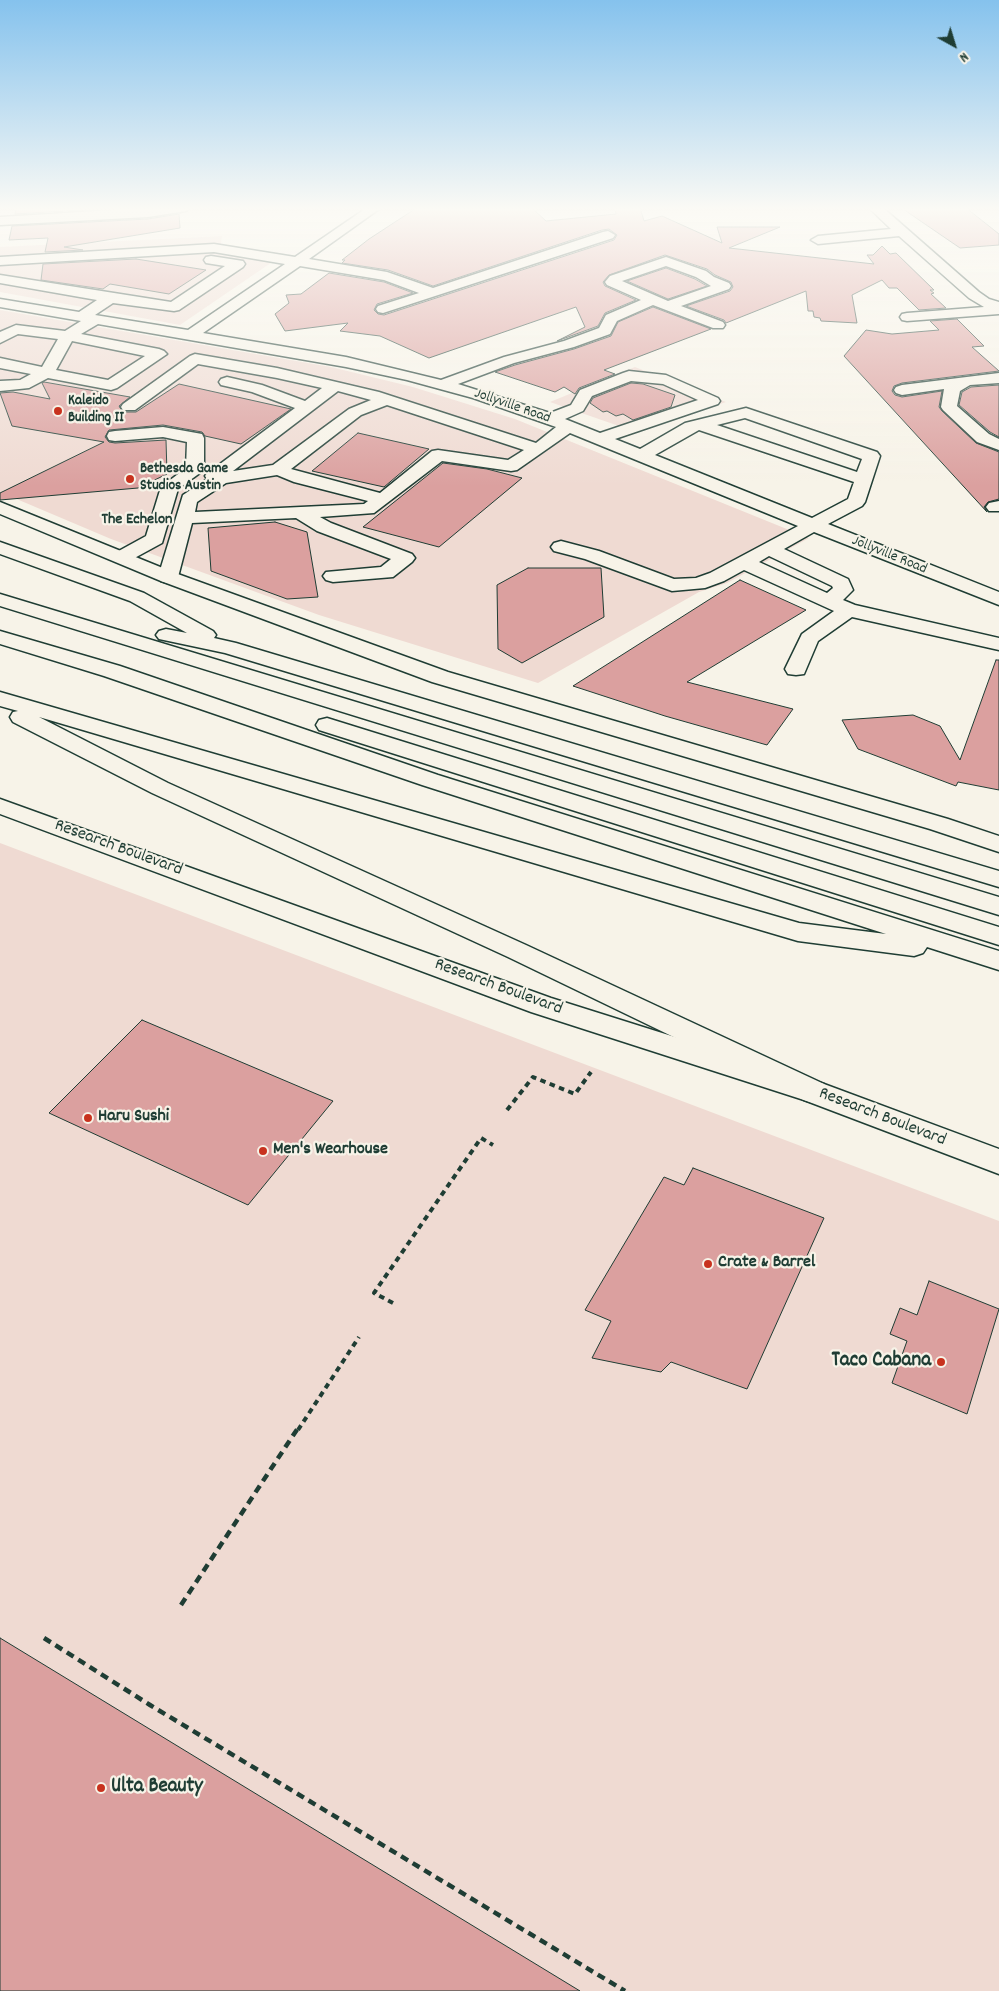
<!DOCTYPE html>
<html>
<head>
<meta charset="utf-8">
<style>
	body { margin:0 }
	#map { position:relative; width:999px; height:1991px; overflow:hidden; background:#f7f3e8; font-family:Dekko,sans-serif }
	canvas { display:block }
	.north { position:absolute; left:929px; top:20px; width:50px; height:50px; -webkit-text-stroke:4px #f7f3e8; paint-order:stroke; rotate:141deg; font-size:14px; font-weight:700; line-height:20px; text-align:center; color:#1f3d34 }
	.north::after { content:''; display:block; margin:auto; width:18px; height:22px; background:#1f3d34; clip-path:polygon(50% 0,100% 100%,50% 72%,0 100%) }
</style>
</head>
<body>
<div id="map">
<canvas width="999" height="1991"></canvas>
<div class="north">N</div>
</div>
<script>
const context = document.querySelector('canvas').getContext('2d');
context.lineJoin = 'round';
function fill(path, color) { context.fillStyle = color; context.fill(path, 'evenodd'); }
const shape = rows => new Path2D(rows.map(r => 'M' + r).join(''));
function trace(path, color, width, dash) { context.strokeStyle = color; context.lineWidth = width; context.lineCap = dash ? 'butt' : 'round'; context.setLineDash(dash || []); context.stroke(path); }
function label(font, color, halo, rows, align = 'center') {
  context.font = font + ' Dekko,sans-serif'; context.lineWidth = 4.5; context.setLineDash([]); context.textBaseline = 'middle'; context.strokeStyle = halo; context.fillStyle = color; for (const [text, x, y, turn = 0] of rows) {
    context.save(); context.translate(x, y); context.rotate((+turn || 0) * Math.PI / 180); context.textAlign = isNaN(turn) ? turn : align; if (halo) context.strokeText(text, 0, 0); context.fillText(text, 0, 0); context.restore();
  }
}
const built = shape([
	[222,236,221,244,284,254,180,325,0,292,0,247],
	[0,310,331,367,413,387,515,419,809,538,727,583,699,592,538,683,319,615,111,539,0,492],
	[635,367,726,402,636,432,550,402],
	[0,843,999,1221,999,1991,0,1991]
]);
const building = shape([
	[16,207,131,207,15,214,16,207],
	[418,207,531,207,546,221,616,214,614,207,640,207,644,221,662,216,722,243,717,227,780,227,729,248,874,264,867,255,873,255,882,246,890,254,896,253,934,290,930,290,934,293,931,294,946,308,919,310,897,288,889,288,882,280,852,295,857,323,821,321,820,318,814,317,813,311,808,311,806,291,726,323,724,320,686,306,730,291,733,287,731,282,715,275,707,269,665,255,609,275,603,282,605,286,636,300,605,313,598,326,557,341,585,327,576,307,429,358,380,336,340,331,348,323,285,331,275,314,289,303,286,295,301,294,329,273,384,282,413,293,377,304,374,310,378,314,384,315,614,240,617,235,609,229,602,230,433,286,388,270,342,263,345,260,342,260,369,239,418,207],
	[900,207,965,207,999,234,999,245,960,248,900,207],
	[179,214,180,228,64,247,83,250,45,252,48,238,9,240,12,226,148,219,179,214],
	[136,259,206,270,169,294,110,284,103,289,41,280,43,264,136,259],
	[666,268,695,279,707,286,668,299,627,281,666,268],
	[653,307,711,329,604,370,615,374,579,388,575,394,564,387,555,392,495,372,515,365,574,349,611,336,618,322,653,307],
	[957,319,984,346,972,347,999,371,902,383,894,386,892,391,895,395,902,397,942,391,939,407,942,411,976,443,999,452,999,499,988,502,984,507,987,512,844,356,866,330,892,334,939,330,930,321,957,319],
	[44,382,130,397,119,406,123,412,136,412,179,384,291,409,241,444,205,436,202,432,163,425,109,430,105,437,109,442,115,443,166,440,167,474,138,488,0,500,0,493,104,442,12,426,0,393,13,392,50,399,42,383,44,382],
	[631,383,643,384,675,395,671,407,633,420,623,414,616,416,607,411,603,412,590,403,593,398,631,383],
	[999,385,999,437,990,432,959,405,962,392,971,387,999,385],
	[358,433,429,449,384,487,312,471,358,433],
	[443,463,487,469,522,478,439,547,363,527,443,463],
	[275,522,307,532,318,597,287,599,211,571,208,528,275,522],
	[528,568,601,568,604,617,522,663,498,649,497,585,528,568],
	[740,580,806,610,687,682,793,709,767,745,665,716,573,686,740,580],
	[996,660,999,660,999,790,958,782,956,786,858,749,842,720,913,715,940,726,960,760,996,660],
	[142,1020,333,1101,248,1205,49,1113,142,1020],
	[693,1168,824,1218,747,1389,671,1362,661,1372,592,1358,611,1321,585,1310,664,1177,684,1185,693,1168],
	[929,1281,999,1309,967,1414,892,1383,907,1341,890,1334,900,1308,917,1315,929,1281],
	[0,1638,580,1991,0,1991,0,1638]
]);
const pathFar1 = shape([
	[507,1110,533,1077,575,1094,591,1072],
	[393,1303,374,1293,481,1138,493,1145],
	[298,1430,359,1337]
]);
const path = shape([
	[181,1605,298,1428],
	[44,1638,150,1705,625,1991]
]);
const minor = shape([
	[162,207,192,207,186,211,148,217,0,225,0,217,162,207],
	[368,207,382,207,309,259,387,272,433,288,603,232,608,231,615,235,613,238,383,313,378,312,376,309,378,306,419,293,384,280,300,266,203,333,346,357,441,380,504,357,564,341,599,328,606,315,641,300,607,285,605,282,610,276,666,257,706,271,714,277,729,283,731,286,729,289,681,306,723,322,725,325,723,328,713,328,653,305,617,321,610,334,574,347,514,363,458,384,550,413,571,405,580,390,623,373,629,371,666,375,718,398,720,401,718,404,615,439,640,449,685,423,746,408,877,452,880,456,865,502,862,506,828,524,999,592,999,605,814,532,784,549,848,579,853,590,843,600,855,605,999,638,999,650,852,617,818,641,804,674,796,675,788,674,785,669,802,634,834,611,744,570,724,581,705,588,672,591,585,559,554,551,551,547,554,543,561,541,599,551,674,579,696,578,710,573,798,526,570,433,517,470,511,471,442,461,374,513,320,517,331,523,412,554,415,558,412,562,393,577,333,582,326,580,323,576,326,572,381,567,391,559,317,531,296,518,192,523,178,577,175,581,168,583,161,581,158,577,183,495,207,479,205,476,208,472,216,471,220,464,295,408,252,392,221,385,219,382,221,379,227,377,262,385,305,401,322,388,277,378,198,364,135,410,123,410,121,407,123,404,190,356,195,354,277,368,379,392,536,443,556,427,473,398,407,380,346,367,98,324,81,334,159,349,164,351,167,354,117,388,111,390,48,378,29,388,0,391,0,381,20,380,31,374,0,368,0,358,42,367,58,339,18,334,0,343,0,332,16,325,65,331,81,321,0,307,0,299,79,312,97,300,0,283,0,275,171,302,225,266,206,263,204,260,206,257,211,256,243,261,245,264,243,267,179,310,174,311,113,303,95,315,188,330,285,264,214,252,0,265,0,257,214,244,295,257,368,207],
	[666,266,696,277,711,286,668,301,622,281,666,266],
	[72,341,145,356,108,380,56,370,72,341],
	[631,381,663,384,698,400,600,433,565,419,583,411,592,396,631,381],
	[338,391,371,400,349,409,273,465,233,471,338,391],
	[387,405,524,450,508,460,438,450,432,451,380,493,291,469,361,415,387,405],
	[745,418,862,459,857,472,717,425,745,418],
	[699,430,854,482,848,499,812,518,655,455,699,430],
	[277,475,294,482,368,501,364,504,195,512,197,502,226,483,277,475],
	[769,556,832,586,833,588,827,593,759,562,769,556],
	[868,207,882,207,979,292,989,299,999,302,999,314,907,321,902,320,900,317,902,314,907,313,984,307,969,298,899,236,818,244,811,240,818,236,891,229,868,207],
	[999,373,999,383,970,385,960,391,957,406,989,434,999,439,999,450,977,442,943,410,941,407,944,389,902,395,896,393,894,390,896,387,902,385,999,373],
	[163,427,202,434,204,438,204,470,178,489,162,543,129,561,122,563,115,561,112,557,115,553,146,536,161,487,186,468,187,442,163,437,115,441,109,440,107,436,109,432,115,431,163,427],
	[999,501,999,511,989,511,986,507,989,503,999,501]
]);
const major = shape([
	[0,502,175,573,448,672,948,819,999,836,999,852,930,829,432,682,161,581,0,514,0,502],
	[0,799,551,998,824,1084,999,1149,999,1174,804,1100,531,1012,0,814,0,799]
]);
const highway = shape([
	[0,542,144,593,213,631,216,635,214,638,236,643,999,871,999,887,225,653,159,639,156,635,159,631,166,629,187,633,130,601,0,554,0,542],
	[0,594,999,897,999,915,0,606,0,594],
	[0,631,120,666,438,775,999,951,999,970,927,947,923,953,914,956,798,941,39,717,168,783,526,945,824,1084,829,1092,824,1100,814,1103,804,1100,508,957,152,793,13,722,10,717,13,712,18,711,0,706,0,692,799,923,886,934,422,785,104,676,0,644,0,631],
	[327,718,999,927,999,945,319,730,316,725,319,720,327,718]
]);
const markers = [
	[58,411,5,"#c8321e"],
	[130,479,5,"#c8321e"],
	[88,1118,5,"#c8321e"],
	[263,1151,5,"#c8321e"],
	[708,1264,5,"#c8321e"],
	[941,1362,5,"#c8321e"],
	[101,1788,5,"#c8321e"]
];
const farPoinames = [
	["Kaleido",68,402],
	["Building II",68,419],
	["Bethesda Game",140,470],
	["Studios Austin",140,487]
];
const farStreetnames = [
	["Jollyville Road",512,407,19],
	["Jollyville Road",889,556,22]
];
const farNeighbourhoodnames = [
	["The Echelon",137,521]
];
const streetNames = [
	["Research Boulevard",118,849,20],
	["Research Boulevard",498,988,20],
	["Research Boulevard",882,1118,21]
];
const poiNames = [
	["Haru Sushi",98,1118],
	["Men's Wearhouse",273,1151],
	["Crate & Barrel",718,1264]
];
const nearPoinames = [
	["Taco Cabana",931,1362],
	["Ulta Beauty",111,1788,"left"]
];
fill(built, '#efdad2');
fill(building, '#dba09f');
trace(building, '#1f3d34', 1);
trace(minor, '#1f3d34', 3);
trace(major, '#1f3d34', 3);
trace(highway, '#1f3d34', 3);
trace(pathFar1, '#1f3d34', 4, [5.5, 4.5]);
trace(path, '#1f3d34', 4.5, [8, 5.5]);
fill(minor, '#f7f3e8');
fill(major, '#f7f3e8');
fill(highway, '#f7f3e8');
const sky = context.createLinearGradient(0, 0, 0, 486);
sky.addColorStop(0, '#85c2ed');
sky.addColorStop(0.43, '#fbfaf5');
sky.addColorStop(1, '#fbfaf500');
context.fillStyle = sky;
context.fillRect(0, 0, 999, 486);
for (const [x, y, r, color] of markers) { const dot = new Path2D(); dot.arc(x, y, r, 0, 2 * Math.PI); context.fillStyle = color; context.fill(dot); trace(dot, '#f7f3e8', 2); }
label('bold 15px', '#1f3d34', '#f7f3e8', farPoinames, 'left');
label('15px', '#1f3d34', '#f7f3e8', farStreetnames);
label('bold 16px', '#1f3d34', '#f7f3e8', farNeighbourhoodnames);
label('18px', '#1f3d34', '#f7f3e8', streetNames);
label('bold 18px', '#1f3d34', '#f7f3e8', poiNames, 'left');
label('bold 21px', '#1f3d34', '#f7f3e8', nearPoinames, 'right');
</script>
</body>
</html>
